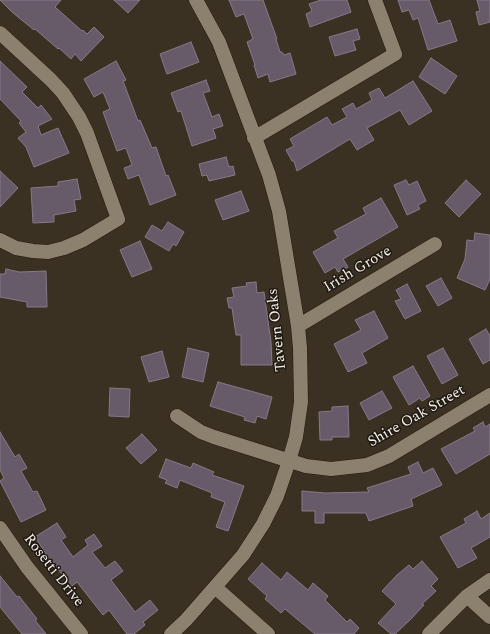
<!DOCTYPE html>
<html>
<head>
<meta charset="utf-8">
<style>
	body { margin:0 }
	canvas { display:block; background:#3b3122 }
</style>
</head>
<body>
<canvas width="490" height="634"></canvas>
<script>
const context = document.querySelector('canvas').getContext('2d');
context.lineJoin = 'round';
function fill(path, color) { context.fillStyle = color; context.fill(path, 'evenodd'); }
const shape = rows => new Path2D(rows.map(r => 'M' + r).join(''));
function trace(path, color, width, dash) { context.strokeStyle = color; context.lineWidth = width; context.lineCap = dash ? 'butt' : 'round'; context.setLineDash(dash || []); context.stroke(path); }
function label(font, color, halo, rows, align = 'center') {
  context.font = font + ' Spectral,serif'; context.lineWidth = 3; context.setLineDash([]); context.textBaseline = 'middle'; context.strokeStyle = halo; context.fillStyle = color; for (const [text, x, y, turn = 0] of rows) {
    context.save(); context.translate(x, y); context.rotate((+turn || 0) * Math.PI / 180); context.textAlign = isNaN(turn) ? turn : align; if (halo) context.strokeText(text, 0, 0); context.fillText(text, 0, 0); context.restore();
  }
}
const building = shape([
	[0,0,61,0,55,7,82,31,83,30,87,34,94,27,104,37,81,61,75,54,71,59,59,48,58,49,35,29,34,30,12,12,0,0],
	[114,0,140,0,128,13,114,0],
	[229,0,263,0,277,39,276,39,280,52,282,52,284,55,290,53,296,74,270,82,268,74,258,78,254,65,255,65,247,42,253,39,244,14,236,17,229,0],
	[321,0,347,0,351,12,310,27,306,14,312,11,309,4,321,0],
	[398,0,429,0,438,24,450,20,457,41,428,50,418,18,413,20,409,10,402,12,398,0],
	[477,0,490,0,490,22,479,25,476,12,480,11,477,0],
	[357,29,360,39,353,41,356,50,335,56,329,37,357,29],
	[191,42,199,62,167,74,160,54,191,42],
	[431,58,457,76,445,94,419,77,431,58],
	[0,61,27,87,22,92,38,108,41,105,52,119,38,126,41,135,58,128,69,153,34,167,26,147,18,138,26,132,19,123,21,121,0,99,0,61],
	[116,61,126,80,123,81,138,121,140,120,152,148,156,147,166,176,168,175,176,195,150,205,139,175,128,179,124,168,132,165,126,148,117,151,103,112,110,109,103,92,94,97,84,79,116,61],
	[206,80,210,91,203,93,212,117,219,114,223,126,213,129,216,138,192,146,181,111,178,112,171,93,206,80],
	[413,81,432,111,409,125,400,110,367,128,374,140,357,150,350,139,297,171,294,161,292,161,286,150,294,146,290,139,327,117,332,125,347,117,342,109,353,103,356,109,372,100,369,93,379,88,385,98,413,81],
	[226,157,229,167,233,166,235,175,209,181,207,175,202,176,199,164,226,157],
	[0,171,18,188,0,207,0,171],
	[77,179,81,199,74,200,76,211,54,215,54,222,33,223,31,188,58,186,58,182,77,179],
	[406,180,409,185,417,181,426,201,418,205,420,209,407,215,394,185,406,180],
	[466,180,481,194,459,217,445,203,466,180],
	[241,191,249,211,223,220,215,200,241,191],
	[381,198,398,227,343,259,348,267,338,272,335,267,325,273,313,252,338,238,334,231,366,214,363,208,381,198],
	[168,222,184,232,176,246,173,244,169,251,145,237,152,225,162,231,168,222],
	[475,233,490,235,490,279,485,290,457,278,465,259,467,240,474,241,475,233],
	[140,241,152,269,132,277,120,250,140,241],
	[6,269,19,272,46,271,47,307,27,307,27,302,0,297,0,274,5,274,6,269],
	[441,278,452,298,438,306,426,286,441,278],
	[256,282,257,293,264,292,271,342,272,365,241,365,241,335,236,335,232,308,229,308,227,298,234,297,232,288,247,286,246,283,256,282],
	[407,284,421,311,405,319,395,301,401,299,396,290,407,284],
	[374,311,388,338,362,353,367,363,348,372,334,344,361,330,355,320,374,311],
	[486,329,490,336,490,360,483,364,469,339,486,329],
	[188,348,209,353,203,382,182,377,188,348],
	[443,348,458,375,442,384,427,356,443,348],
	[162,351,169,377,149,382,141,357,162,351],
	[413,366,430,396,422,401,420,398,409,405,393,377,413,366],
	[218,382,272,397,266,419,257,416,255,423,244,420,245,417,210,406,218,382],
	[110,388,130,389,129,417,109,416,110,388],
	[382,391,392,408,369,420,360,403,382,391],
	[348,406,349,437,332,437,332,440,320,440,319,412,332,411,332,407,348,406],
	[483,422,485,427,490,424,490,454,456,474,441,449,475,431,473,428,483,422],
	[0,432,15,457,19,454,27,468,21,471,33,492,37,491,46,510,21,522,0,481,4,478,0,470,0,432],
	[142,434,157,450,141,464,126,448,142,434],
	[166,459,191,468,193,463,214,472,212,475,244,486,228,531,216,527,225,502,211,497,212,493,180,480,177,488,165,483,167,480,159,477,166,459],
	[418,462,423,473,433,468,442,485,411,499,413,506,369,521,366,513,324,513,324,523,315,523,315,511,302,511,302,491,325,493,369,492,367,488,411,474,408,467,418,462],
	[477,511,481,519,490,513,490,537,471,548,477,558,458,568,440,537,466,523,464,519,477,511],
	[57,523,66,537,61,540,73,557,88,545,85,540,94,534,102,546,92,552,105,568,115,561,123,571,111,580,135,612,150,600,158,610,143,622,145,625,134,634,127,634,109,610,103,615,77,582,72,586,50,560,35,537,57,523],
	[422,561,438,579,431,586,436,591,422,604,424,605,411,619,395,634,391,634,378,623,396,604,382,591,397,575,409,565,413,569,422,561],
	[262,563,281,580,287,572,308,590,313,583,328,596,325,600,347,622,350,619,359,628,354,634,315,634,285,609,281,613,265,599,267,596,248,579,262,563],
	[0,576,17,597,19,596,37,619,35,620,46,634,22,634,0,607,0,576]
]);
const minor = shape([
	[0,33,51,80,63,93,79,117,87,133,118,219,83,240,64,248,48,252,33,251,16,248,0,240],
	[254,138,395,54,375,0],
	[298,326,435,244],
	[177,416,201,432,214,437,306,466,331,469,367,465,389,456,490,395],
	[0,528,27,567,81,634],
	[215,587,268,634],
	[467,596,490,617],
	[171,634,186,620,243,555,263,524,277,496,289,461,296,437,301,402,300,348,298,326,279,211,269,175,219,42,196,0],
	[429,634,467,596,490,580]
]);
const streetNames = [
	["Irish Grove",358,270,-31],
	["Tavern Oaks",278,330,-96],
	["Shire Oak Street",417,417,-30],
	["Rosetti Drive",53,571,52]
];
fill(building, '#675a69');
trace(building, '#867989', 1);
trace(minor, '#22180b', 15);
trace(minor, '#8c806f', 14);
label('15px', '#f9f1e8', '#1e1913', streetNames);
</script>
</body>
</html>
